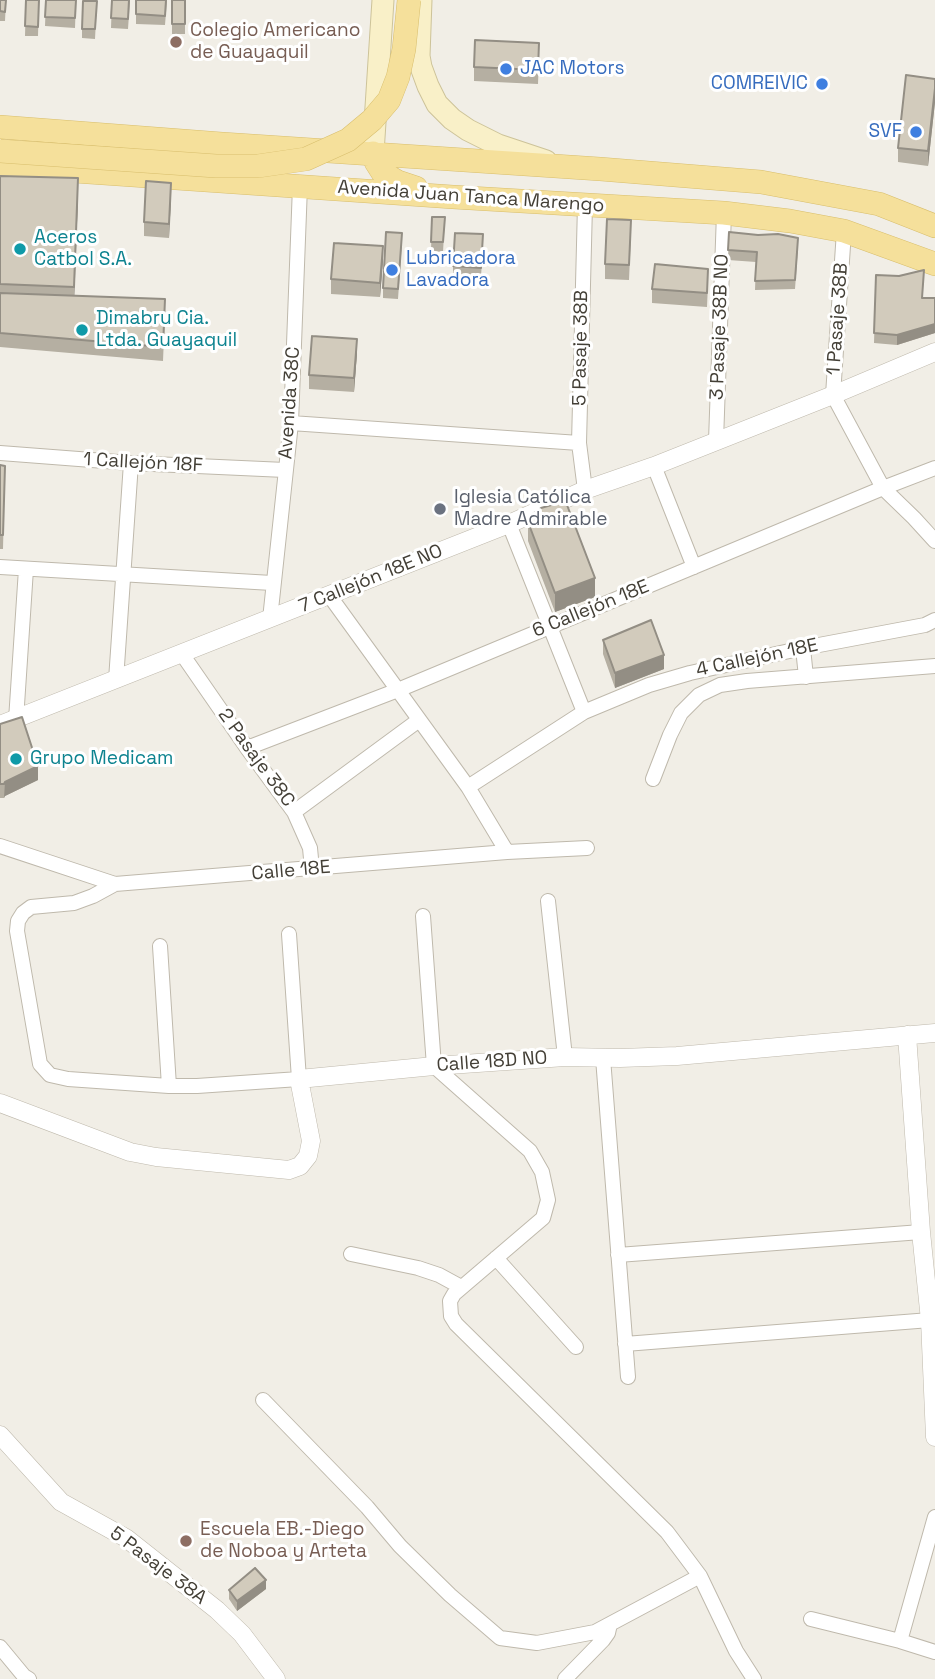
<!DOCTYPE html>
<html>
<head>
<meta charset="utf-8">
<style>
	body { margin:0 }
	canvas { display:block; background:#f1eee6 }
</style>
</head>
<body>
<canvas width="935" height="1679"></canvas>
<script>
const context = document.querySelector('canvas').getContext('2d');
context.lineJoin = 'round';
const shape = rows => new Path2D(rows.map(r => 'M' + r).join(''));
function trace(path, color, width, dash) { context.strokeStyle = color; context.lineWidth = width; context.lineCap = dash ? 'butt' : 'round'; context.setLineDash(dash || []); context.stroke(path); }
function fill(path, color) { context.fillStyle = color; context.fill(path, 'evenodd'); }
function label(font, color, halo, rows, align = 'center') {
  context.font = font + ' "Space Grotesk",sans-serif'; context.lineWidth = 6; context.setLineDash([]); context.textBaseline = 'middle'; context.strokeStyle = halo; context.fillStyle = color; for (const [text, x, y, turn = 0] of rows) {
    context.save(); context.translate(x, y); context.rotate((+turn || 0) * Math.PI / 180); context.textAlign = isNaN(turn) ? turn : align; if (halo) context.strokeText(text, 0, 0); context.fillText(text, 0, 0); context.restore();
  }
}
const minor = shape([
	[585,205,579,443,585,490],
	[844,231,833,395,883,488,914,518,935,541],
	[291,423,579,443],
	[716,441,724,213],
	[0,453,131,463,285,470],
	[654,466,694,567],
	[509,524,584,712],
	[0,567,272,583],
	[329,595,468,787,507,852],
	[270,619,291,423,300,186],
	[803,648,806,677],
	[182,654,247,748,294,812,310,848,312,869],
	[116,680,131,463],
	[16,720,26,569],
	[247,748,398,690,883,488,935,468],
	[653,779,670,735,681,713,699,695,720,685,747,681,935,666],
	[468,787,584,712,649,685,690,673,803,648,925,625,935,620],
	[294,812,419,720],
	[0,846,115,884,507,852,587,848],
	[115,884,93,896,74,903,31,907,23,913,18,921,17,931,40,1064,50,1075,68,1079,169,1086,197,1086,299,1079,289,934],
	[548,901,565,1057],
	[423,916,434,1066,530,1151,542,1172,548,1200,543,1218,454,1294,450,1301,451,1316,456,1324,667,1532,700,1576,736,1651,754,1679],
	[160,946,169,1086],
	[603,1058,628,1377],
	[351,1254,418,1268,439,1275,461,1287],
	[618,1255,921,1232],
	[496,1258,576,1347],
	[625,1344,930,1320],
	[263,1400,367,1507,400,1546,450,1595,500,1638,537,1643,595,1632,700,1576],
	[811,1619,900,1641,935,1652],
	[900,1641,935,1517],
	[0,1647,24,1676,29,1679],
	[565,1679,603,1640,608,1633,610,1624]
]);
const tertiary = shape([
	[0,725,509,524,585,490,654,466,833,395,935,352],
	[907,1035,921,1232,930,1320,935,1437],
	[0,1103,130,1152,156,1157,289,1170,300,1166,308,1156,311,1141,299,1079,434,1066,565,1057,620,1058,677,1056,935,1033],
	[0,1435,61,1502,126,1538,217,1610,242,1634,276,1679]
]);
const secondary = shape([
	[421,0,419,56,421,67,428,86,437,104,452,119,468,130,498,145,546,161],
	[373,153,383,0]
]);
const primary = shape([
	[0,127,222,144,600,169,761,182,879,204,935,226],
	[373,153,376,162,383,173,398,182,416,188],
	[0,166,453,197,724,213,790,221,844,231,935,264]
]);
const primaryBridge = shape([
	[0,151,216,166,258,166,306,159,348,140,372,120,389,100,398,77,404,49,409,0]
]);
const wall = shape([
	[0,0,6,0,5,21,0,21],
	[26,0,39,0,38,36,25,36],
	[46,0,76,0,75,28,45,26],
	[112,0,130,0,128,29,111,28],
	[136,0,167,0,165,25,136,24],
	[172,0,185,0,185,34,172,34],
	[97,1,95,39,82,38,82,29],
	[539,57,538,84,474,81,474,67],
	[935,79,935,102,928,166,898,162,898,148],
	[0,176,78,197,74,296,165,313,163,361,0,347],
	[171,197,169,238,144,236,144,222],
	[432,217,445,217,443,252,431,251],
	[729,232,798,248,795,289,755,290,756,262,728,260],
	[631,234,629,280,605,279,605,264],
	[402,242,398,299,383,298,383,288],
	[483,244,481,277,453,276,453,266],
	[383,261,380,297,331,294,331,279],
	[876,275,923,298,935,298,935,333,897,345,874,343],
	[708,284,707,307,652,303,652,289],
	[357,353,354,392,309,389,309,375],
	[0,465,5,466,3,549,0,549],
	[531,515,595,597,555,612,528,541,528,522,531,521],
	[603,640,664,669,615,688,603,654],
	[0,724,38,780,5,796,4,798,0,798],
	[266,1589,237,1611,229,1599,229,1590]
]);
const shadedWall = shape([
	[935,88,935,102,928,166,928,151],
	[78,178,78,197,74,306,74,287],
	[171,183,171,197,169,238,169,224],
	[383,246,383,261,380,297,380,283],
	[935,324,935,333,897,345,897,335],
	[357,339,357,353,354,392,354,378],
	[595,578,595,597,555,612,555,593],
	[664,655,664,669,615,688,615,673],
	[38,766,38,780,5,796,4,798,5,782],
	[266,1580,266,1589,237,1611,237,1601]
]);
const building = shape([
	[0,0,6,0,5,12,0,11,0,0],
	[26,0,39,0,38,27,25,26,26,0],
	[46,0,76,0,75,18,45,17,46,0],
	[112,0,129,0,128,19,111,18,112,0],
	[136,0,166,0,165,16,136,14,136,0],
	[172,0,185,0,185,24,172,24,172,0],
	[83,1,97,1,95,29,82,29,83,1],
	[475,40,539,43,538,70,474,67,475,40],
	[906,75,935,79,935,88,928,151,898,148,906,75],
	[0,176,78,178,74,287,0,284,0,176],
	[146,181,171,183,169,224,144,222,146,181],
	[432,217,445,217,443,242,431,242,432,217],
	[607,219,631,220,629,265,605,264,607,219],
	[386,232,402,233,398,289,383,288,386,232],
	[729,232,758,235,778,234,798,238,795,280,755,281,757,252,728,250,729,232],
	[455,233,483,234,481,268,453,266,455,233],
	[334,243,383,246,380,283,331,279,334,243],
	[655,264,708,269,707,293,652,289,655,264],
	[924,270,922,298,935,298,935,324,897,335,874,333,876,275,899,276,924,270],
	[0,293,165,299,163,347,0,333,0,293],
	[312,336,357,339,354,378,309,375,312,336],
	[0,465,5,466,3,535,0,535,0,465],
	[558,503,567,505,595,578,555,593,528,522,533,521,531,515,541,508,558,503],
	[651,620,664,655,615,673,603,640,651,620],
	[22,717,38,766,5,782,4,784,0,784,0,724,22,717],
	[255,1568,266,1580,237,1601,229,1590,255,1568]
]);
const markers = [
	[176,42,7,"#8d6e63"],
	[506,69,7,"#3f7fe0"],
	[822,84,7,"#3f7fe0"],
	[916,132,7,"#3f7fe0"],
	[20,249,7,"#0f9aa8"],
	[392,270,7,"#3f7fe0"],
	[82,330,7,"#0f9aa8"],
	[440,509,7,"#6b7280"],
	[16,759,7,"#0f9aa8"],
	[186,1541,7,"#8d6e63"]
];
const educationNames = [
	["Colegio Americano",190,31],
	["de Guayaquil",190,53],
	["Escuela EB.-Diego",200,1530],
	["de Noboa y Arteta",200,1552]
];
const shopNames = [
	["JAC Motors",520,69],
	["COMREIVIC",808,84,"right"],
	["SVF",902,132,"right"],
	["Lubricadora",406,259],
	["Lavadora",406,281]
];
const streetNames = [
	["Avenida Juan Tanca Marengo",471,197,4],
	["1 Pasaje 38B",838,319,-86],
	["3 Pasaje 38B NO",720,327,-88],
	["5 Pasaje 38B",581,348,-89],
	["Avenida 38C",290,403,-86],
	["1 Callejón 18F",143,463,3],
	["7 Callejón 18E NO",371,579,-22],
	["6 Callejón 18E",591,609,-22],
	["4 Callejón 18E",757,658,-12],
	["2 Pasaje 38C",256,758,54],
	["Calle 18E",291,871,-5],
	["Calle 18D NO",492,1062,-4],
	["5 Pasaje 38A",158,1566,37]
];
const cultureNames = [
	["Aceros",34,238],
	["Catbol S.A.",34,260],
	["Dimabru Cia.",96,319],
	["Ltda. Guayaquil",96,341],
	["Grupo Medicam",30,759]
];
const worshipNames = [
	["Iglesia Católica",454,498],
	["Madre Admirable",454,520]
];
trace(minor, '#bfb9ac', 16);
trace(tertiary, '#bfb9ac', 19);
trace(secondary, '#cdc399', 23);
trace(primary, '#d8be6d', 24);
trace(minor, '#fff', 14);
trace(tertiary, '#fff', 18);
trace(secondary, '#f9f0c8', 21);
trace(primary, '#f5e09b', 23);
trace(primaryBridge, '#d8be6d', 24, []);
trace(primaryBridge, '#f5e09b', 23);
fill(wall, '#b5afa2');
fill(shadedWall, '#938e84');
fill(building, '#d2cbbc');
trace(building, '#938e84', 2);
for (const [x, y, r, color] of markers) { const dot = new Path2D(); dot.arc(x, y, r, 0, 2 * Math.PI); context.fillStyle = color; context.fill(dot); trace(dot, '#fff', 2.5); }
label('19px', '#785e54', '#fff', educationNames, 'left');
label('19px', '#366cbe', '#fff', shopNames, 'left');
label('19px', '#433f36', '#fff', streetNames);
label('19px', '#0d838f', '#fff', cultureNames, 'left');
label('19px', '#5b616d', '#fff', worshipNames, 'left');
</script>
</body>
</html>
